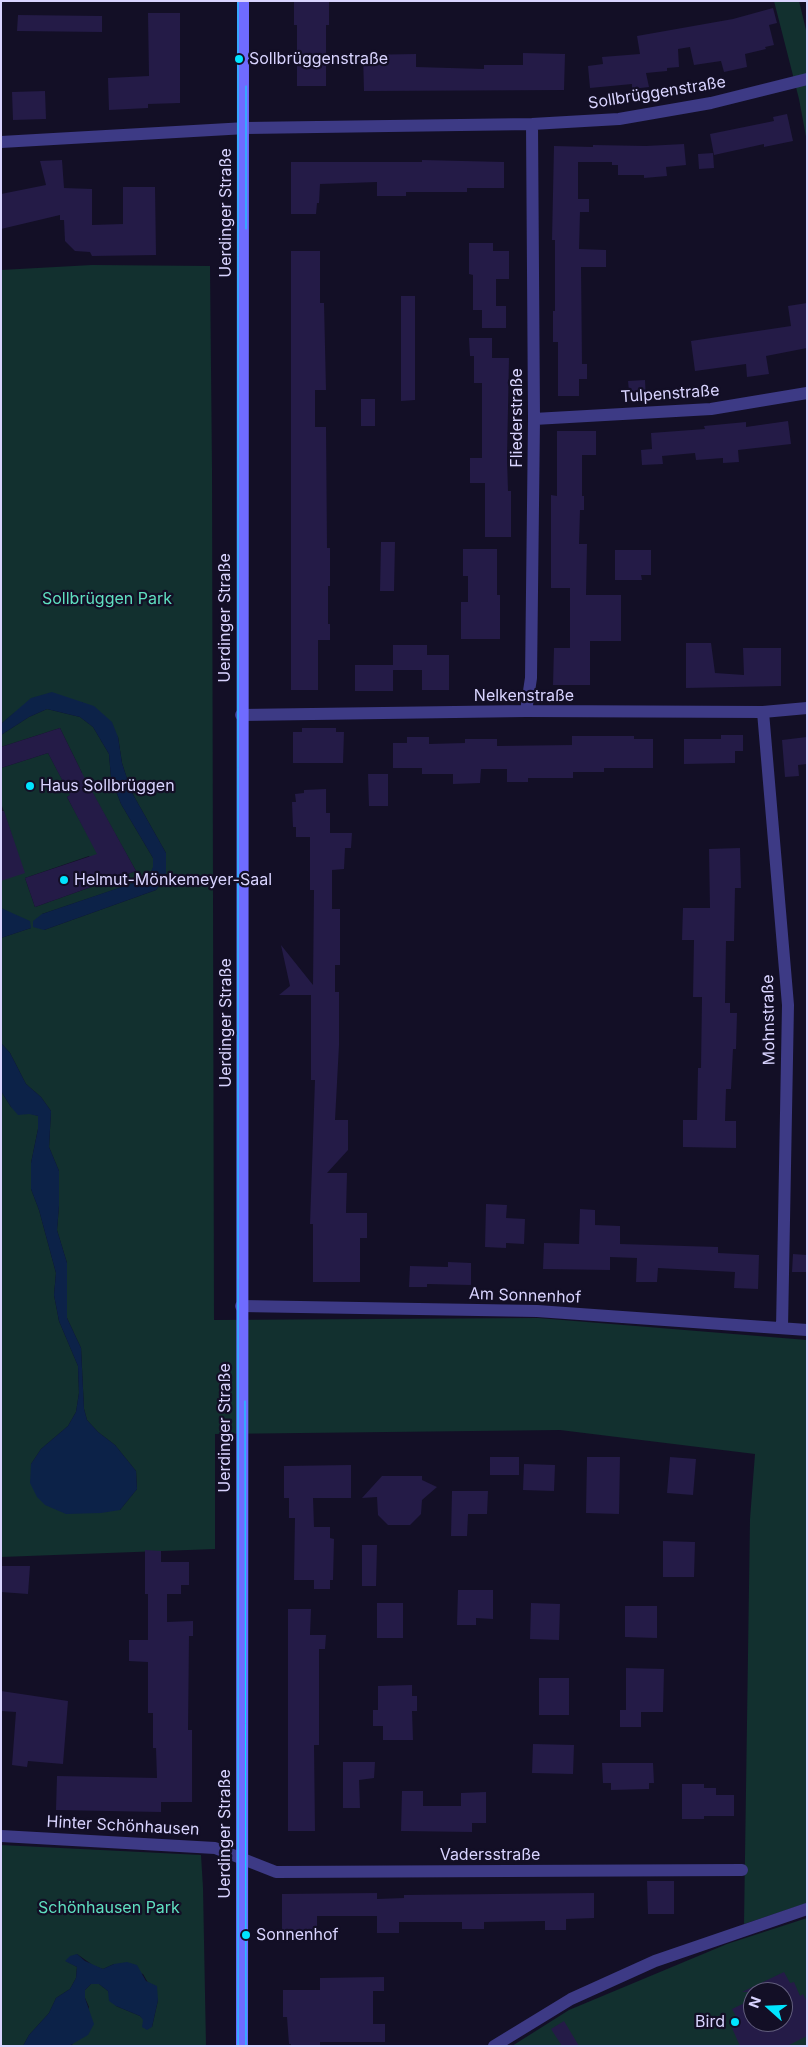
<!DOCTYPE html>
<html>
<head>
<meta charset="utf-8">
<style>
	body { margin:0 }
	#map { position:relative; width:808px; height:2047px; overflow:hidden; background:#130f26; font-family:Inter,sans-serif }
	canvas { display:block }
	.frame { position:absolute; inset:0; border:2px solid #d9d4ff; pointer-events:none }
	.north { position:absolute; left:743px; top:1982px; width:50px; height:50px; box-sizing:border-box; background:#130f26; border:1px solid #625e7d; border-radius:50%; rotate:290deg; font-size:14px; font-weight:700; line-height:20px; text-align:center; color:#d9d4ff }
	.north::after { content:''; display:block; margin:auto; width:18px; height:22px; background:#00e5ff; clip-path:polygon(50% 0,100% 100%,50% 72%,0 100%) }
</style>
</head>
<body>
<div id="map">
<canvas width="808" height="2047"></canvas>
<div class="frame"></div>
<div class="north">N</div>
</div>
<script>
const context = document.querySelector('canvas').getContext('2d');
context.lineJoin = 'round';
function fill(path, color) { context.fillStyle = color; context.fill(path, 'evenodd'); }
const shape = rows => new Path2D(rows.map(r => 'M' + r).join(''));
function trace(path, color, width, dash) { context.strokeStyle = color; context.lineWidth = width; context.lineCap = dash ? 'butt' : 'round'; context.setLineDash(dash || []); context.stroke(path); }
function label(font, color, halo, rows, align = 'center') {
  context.font = font + ' Inter,sans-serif'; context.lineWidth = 4.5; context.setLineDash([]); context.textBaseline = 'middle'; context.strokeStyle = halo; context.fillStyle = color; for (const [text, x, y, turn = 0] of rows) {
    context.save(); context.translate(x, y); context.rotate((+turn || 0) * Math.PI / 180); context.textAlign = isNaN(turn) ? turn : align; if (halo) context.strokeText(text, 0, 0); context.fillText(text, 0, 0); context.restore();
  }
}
const green = shape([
	[774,1,799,1,807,34,807,142,799,99],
	[92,265,210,266,212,468,214,1320,538,1318,807,1340,807,1903,744,1924,750,1519,755,1454,560,1430,215,1434,215,1549,1,1557,1,1091,11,1107,38,1116,38,1129,31,1163,31,1189,39,1210,56,1273,54,1295,59,1321,78,1366,79,1393,76,1412,68,1426,41,1449,31,1464,120,1510,137,1489,136,1471,115,1445,98,1432,87,1420,84,1409,81,1348,67,1318,67,1263,57,1230,59,1206,59,1171,49,1147,51,1111,41,1097,26,1084,10,1053,1,1043,1,938,31,928,14,915,1,908,1,874,13,839,1,803,1,768,48,753,64,783,82,773,60,728,1,747,1,735,29,717,47,709,80,717,93,727,109,754,111,778,121,804,153,858,153,868,149,878,42,914,44,930,156,890,166,877,166,853,131,791,122,763,118,737,82,702,14,713,1,724,1,270],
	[88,785,136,871,35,907,25,878,89,856,99,874,113,869,92,843,67,797],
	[1,1845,201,1855,203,1888,206,2046,69,2046,72,2045,89,2007,85,1998,85,1990,91,1984,99,1984,108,1991,116,2006,140,2016,152,2027,158,2000,143,1974,114,1964,103,1969,94,1966,77,1954,66,1961,77,1967,76,1978,70,1989,56,1998,49,2013,29,2035,23,2046,1,2046],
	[807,1918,807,2046,512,2046,569,2010,727,1944],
	[753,1992,783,1992,783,2022,753,2022]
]);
const water = shape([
	[52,692,94,706,112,722,118,737,122,763,131,791,166,853,166,877,156,890,44,930,33,927,33,921,42,914,148,878,153,867,153,858,121,804,111,778,109,754,93,727,80,717,47,709,29,717,1,735,1,724,31,698],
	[1,908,30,921,31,928,1,938],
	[1,1043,10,1053,26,1084,41,1097,51,1111,49,1147,59,1171,59,1206,57,1230,67,1263,67,1318,81,1348,84,1409,87,1420,98,1432,115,1445,136,1471,137,1489,120,1510,101,1513,66,1514,45,1505,37,1497,30,1483,31,1464,41,1449,68,1426,76,1412,79,1393,78,1366,59,1321,54,1295,56,1273,39,1210,31,1189,31,1163,38,1129,38,1116,29,1114,18,1115,11,1107,1,1091],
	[77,1954,85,1961,103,1969,114,1964,127,1962,137,1965,146,1981,157,1986,158,2000,152,2027,147,2030,142,2027,143,2020,140,2016,116,2006,109,2001,108,1991,99,1984,91,1984,85,1990,85,1998,94,2024,88,2035,69,2046,23,2046,29,2035,49,2013,56,1998,70,1989,76,1978,77,1967,65,1961,70,1956]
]);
const building = shape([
	[294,1,329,1,329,25,326,25,326,86,297,86,297,25,294,25],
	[773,8,777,23,769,25,774,45,765,47,766,49,745,54,747,67,724,72,721,61,694,65,690,47,678,49,679,67,667,68,667,71,646,73,649,87,632,89,632,84,590,88,588,66,603,64,602,57,640,54,637,36,733,19],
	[148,13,180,13,180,103,148,104,148,108,109,110,108,78,149,76],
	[18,15,102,16,102,32,17,31],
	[523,53,565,54,564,90,364,91,363,55,416,54,416,67,484,69,484,65,523,65],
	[45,91,46,119,13,120,12,92],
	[787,114,793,141,764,147,764,144,714,155,710,134,774,121,773,117],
	[684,144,686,165,666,167,667,176,644,178,644,175,618,175,618,165,612,165,612,162,578,162,578,199,589,199,589,212,580,212,579,249,606,250,606,267,581,267,582,364,587,364,587,379,579,379,579,396,558,396,558,342,553,342,553,311,555,311,555,240,552,240,554,146,593,147,593,145,646,146],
	[713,153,714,168,699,169,698,154],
	[62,160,64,188,92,189,92,225,123,224,123,187,155,187,156,255,92,256,90,252,75,251,65,241,64,220,60,220,60,215,1,229,1,194,46,185,40,161],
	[422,160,504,162,504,188,467,188,467,192,406,192,406,196,377,196,377,182,320,184,319,203,317,203,316,214,291,214,291,162,422,162],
	[469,243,493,243,493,251,509,251,509,279,496,279,496,306,506,306,506,328,482,328,482,310,473,310,473,275,469,274],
	[291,251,320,251,320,303,324,303,326,390,315,390,315,427,326,427,327,548,330,548,330,586,328,586,328,624,330,624,330,640,318,640,318,690,291,690],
	[401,296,415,296,415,400,401,401],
	[807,303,807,348,766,356,769,374,747,377,746,364,695,371,691,341,791,326,788,306],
	[469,338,492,338,492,358,509,358,507,458,508,491,511,491,511,537,485,537,485,483,470,483,470,458,482,458,482,383,474,383,474,356,470,356],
	[645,380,646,400,630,401,628,381],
	[361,399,375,399,375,426,361,426],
	[788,421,791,444,738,450,739,462,723,463,723,458,696,460,695,453,662,456,663,464,642,465,641,450,652,449,651,433,705,429,704,426,746,422,746,427],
	[557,431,596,431,596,455,582,455,582,496,584,496,584,510,580,510,579,544,587,544,586,595,621,595,621,641,590,641,590,685,553,685,554,648,570,648,570,588,551,588,551,495,557,496],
	[381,542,395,542,394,591,380,591],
	[463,549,497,549,497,595,500,595,500,639,461,639,461,602,468,602,468,576,463,576],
	[615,550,651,550,651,575,641,575,642,580,615,580],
	[686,643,711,643,715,673,744,675,743,648,781,648,781,686,686,688],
	[393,645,427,645,427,655,449,655,449,690,422,690,422,670,393,670],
	[355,665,393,665,393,691,355,691],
	[60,728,82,773,136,871,35,907,25,878,97,854,67,797,70,795,48,753,1,768,1,747],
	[302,728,336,728,336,732,344,732,343,763,293,763,293,732,302,732],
	[721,735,743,735,743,751,735,751,735,763,684,764,684,739,721,739],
	[572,736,634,736,634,739,653,739,653,768,604,768,604,772,573,772,573,778,528,778,528,782,507,782,507,769,481,769,480,783,453,784,453,774,422,774,422,768,393,768,393,743,407,743,407,737,429,737,429,744,465,743,465,739,497,739,497,746,572,745],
	[807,737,807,764,798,765,799,776,785,777,782,740],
	[368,774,388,774,388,806,369,806],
	[326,789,326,813,330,813,330,833,352,833,351,848,345,848,344,869,332,870,332,909,340,909,340,965,335,965,335,992,339,992,339,1045,335,1120,348,1120,348,1150,327,1173,347,1173,346,1213,367,1213,367,1238,360,1238,360,1282,313,1282,313,1224,310,1224,315,1080,311,1080,311,995,279,995,290,986,281,945,313,985,314,890,310,890,310,837,296,837,296,827,293,827,292,802,296,802,295,794,304,793,304,790],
	[1,811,4,811,25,873,1,881],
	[740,848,741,888,735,888,734,941,726,941,725,1003,730,1003,730,1013,737,1013,736,1049,733,1049,731,1089,726,1089,725,1121,736,1121,736,1148,683,1147,683,1120,697,1120,698,1068,701,1068,702,997,693,997,694,940,682,940,683,908,710,908,709,849],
	[486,1204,507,1205,506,1218,525,1219,524,1244,506,1243,506,1248,485,1247],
	[580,1209,595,1210,595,1225,620,1226,620,1244,718,1247,718,1253,759,1255,758,1289,734,1288,735,1272,658,1268,657,1282,636,1282,637,1258,610,1257,610,1270,543,1269,544,1243,579,1244],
	[793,1254,807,1255,807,1272,792,1272],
	[448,1262,471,1263,471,1285,427,1284,427,1287,409,1287,410,1266,448,1267],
	[490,1457,519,1457,519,1475,490,1475],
	[587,1457,620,1457,619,1514,586,1513],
	[670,1457,696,1459,693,1495,667,1493],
	[524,1464,555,1465,554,1491,523,1490],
	[351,1465,351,1498,313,1498,314,1527,330,1527,330,1538,334,1539,333,1580,330,1580,330,1589,314,1589,314,1580,294,1580,295,1518,289,1518,289,1498,284,1498,284,1466],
	[382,1476,422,1476,422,1480,437,1487,422,1500,421,1514,410,1525,388,1525,378,1515,377,1497,362,1498],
	[452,1491,488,1491,487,1514,468,1514,467,1536,451,1536],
	[663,1541,695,1542,694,1577,663,1577],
	[362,1545,377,1545,376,1586,362,1586],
	[145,1550,161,1551,161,1562,189,1562,189,1585,181,1585,181,1594,167,1594,167,1622,193,1621,193,1636,189,1636,188,1730,192,1730,192,1802,161,1802,161,1812,56,1810,57,1776,157,1778,156,1748,153,1748,153,1713,148,1713,148,1662,129,1661,129,1640,148,1640,148,1594,145,1594],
	[1,1566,30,1566,28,1594,1,1592],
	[458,1590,493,1590,493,1619,476,1618,476,1625,457,1625],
	[377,1603,403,1603,403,1638,377,1638],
	[531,1603,560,1604,559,1640,530,1639],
	[625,1606,657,1606,657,1638,625,1637],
	[288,1609,311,1609,310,1635,326,1635,325,1649,319,1649,319,1745,314,1745,315,1831,288,1831],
	[626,1668,664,1669,663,1712,641,1712,641,1727,620,1727,620,1710,626,1710],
	[539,1678,569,1678,569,1715,539,1715],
	[412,1685,412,1696,417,1696,417,1711,412,1711,413,1740,383,1740,383,1726,373,1726,373,1710,378,1710,378,1686],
	[1,1691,68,1701,63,1764,28,1761,27,1767,12,1765,16,1712,1,1711],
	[533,1744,574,1745,573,1774,532,1773],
	[343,1762,375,1762,374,1778,359,1780,360,1808,343,1808],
	[602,1763,653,1763,654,1783,649,1783,649,1789,611,1790,611,1783,603,1783],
	[682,1784,704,1784,704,1788,716,1788,716,1795,734,1795,734,1816,704,1816,704,1819,682,1819],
	[402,1791,423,1791,423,1806,461,1806,461,1793,486,1792,486,1823,472,1823,472,1832,401,1831],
	[647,1881,674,1881,674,1914,648,1914],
	[377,1893,377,1899,404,1898,404,1895,594,1893,594,1918,566,1919,566,1930,545,1930,545,1921,484,1922,484,1929,462,1929,462,1922,399,1922,399,1933,377,1933,377,1916,317,1916,317,1939,282,1939,282,1894],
	[784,1972,790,1983,794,1982,800,1996,803,1994,807,2002,807,2036,787,2046,740,2046,732,2028,740,2024,732,2009,753,1999,753,2022,783,2022,783,1992,742,1992],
	[384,1977,384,1991,373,1991,373,2024,385,2024,385,2042,320,2042,320,2046,291,2046,291,2044,289,2044,287,2017,283,2017,283,1990,320,1990,320,1978],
	[564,2021,579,2046,562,2046,551,2029]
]);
const minor = shape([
	[1,142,246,128,532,124,619,119,711,103,807,79],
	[534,419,711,409,807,393],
	[526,711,531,678,534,419,532,124],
	[763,712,788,1005,782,1328],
	[241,715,526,711,763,712,807,708],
	[241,1306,537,1311,807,1330],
	[1,1836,215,1848,276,1872,742,1870],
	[494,2046,571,1999,655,1961,807,1909]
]);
const secondary = shape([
	[242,2046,243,1]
]);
const tram = shape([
	[246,86,246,229],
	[245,1401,246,2046],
	[238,2046,238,1]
]);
const markers = [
	[239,59,5,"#00e5ff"],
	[30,786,5,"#00e5ff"],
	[64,880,5,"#00e5ff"],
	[246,1935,5,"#00e5ff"],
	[735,2022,5,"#00e5ff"]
];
const poiNames = [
	["Sollbrüggenstraße",249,59],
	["Haus Sollbrüggen",40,786],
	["Helmut-Mönkemeyer-Saal",74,880],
	["Sonnenhof",256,1935],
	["Bird",725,2022,"right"]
];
const streetNames = [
	["Sollbrüggenstraße",657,93,-9],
	["Uerdinger Straße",226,213,-90],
	["Tulpenstraße",670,394,-4],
	["Fliederstraße",517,418,-90],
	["Uerdinger Straße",225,618,-90],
	["Nelkenstraße",524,696],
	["Mohnstraße",769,1020,-91],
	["Uerdinger Straße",226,1023,-90],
	["Am Sonnenhof",525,1296,2],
	["Uerdinger Straße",225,1428,-90],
	["Hinter Schönhausen",123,1826,3],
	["Uerdinger Straße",225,1834,-90],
	["Vadersstraße",490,1855]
];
const parkNames = [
	["Sollbrüggen Park",107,599],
	["Schönhausen Park",109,1908]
];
fill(green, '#12302f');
fill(water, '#0c2248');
fill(building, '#241b47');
trace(minor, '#3d3a85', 12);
trace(secondary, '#6f6bff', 12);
trace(tram, '#00e5ff', 1);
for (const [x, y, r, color] of markers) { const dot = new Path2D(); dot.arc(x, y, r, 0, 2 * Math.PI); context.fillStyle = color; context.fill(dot); trace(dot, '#130f26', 2); }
label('16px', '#d9d4ff', '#130f26', poiNames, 'left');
label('16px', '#d9d4ff', '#130f26', streetNames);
label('16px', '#5fe0c0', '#130f26', parkNames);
</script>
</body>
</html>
